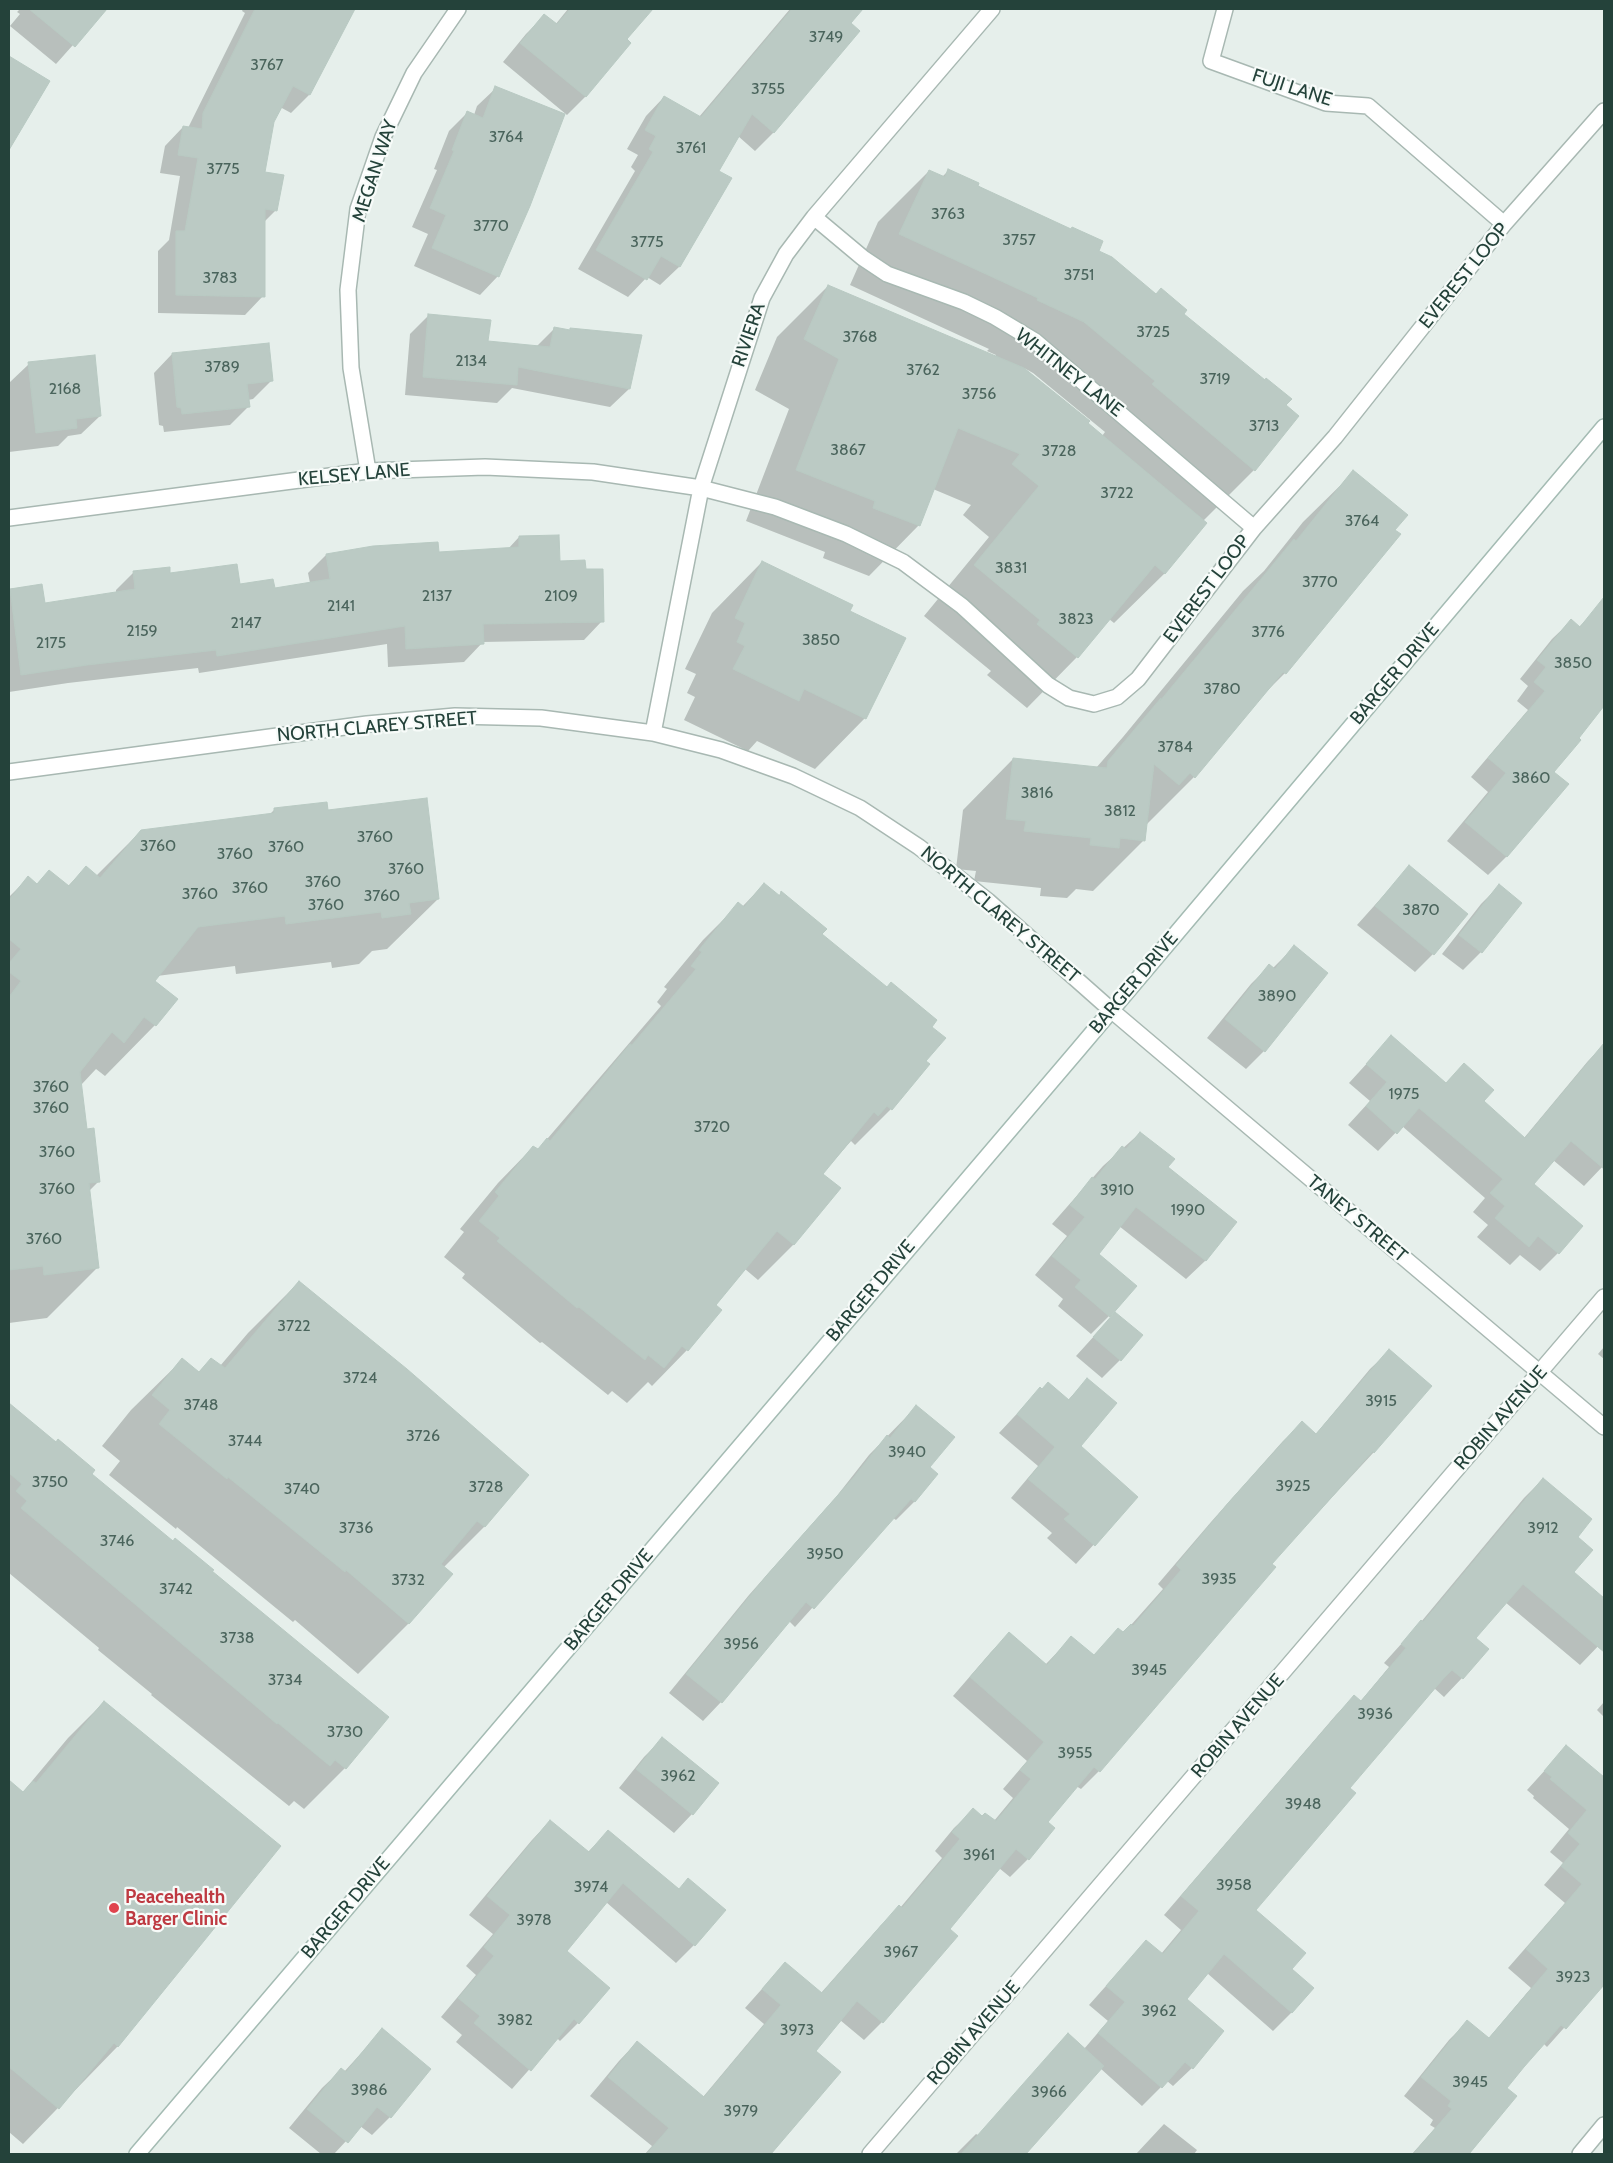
<!DOCTYPE html>
<html>
<head>
<meta charset="utf-8">
<style>
	body { margin:0 }
	#map { position:relative; width:1613px; height:2163px; overflow:hidden; background:#e6efeb; font-family:Cabin,sans-serif }
	canvas { display:block }
	.frame { position:absolute; inset:0; border:10px solid #24423a; pointer-events:none }
</style>
</head>
<body>
<div id="map">
<canvas width="1613" height="2163"></canvas>
<div class="frame"></div>
</div>
<script>
const context = document.querySelector('canvas').getContext('2d');
context.lineJoin = 'round';
function fill(path, color) { context.fillStyle = color; context.fill(path, 'evenodd'); }
const shape = rows => new Path2D(rows.map(r => 'M' + r).join(''));
function trace(path, color, width, dash) { context.strokeStyle = color; context.lineWidth = width; context.lineCap = dash ? 'butt' : 'round'; context.setLineDash(dash || []); context.stroke(path); }
function label(font, color, halo, rows, align = 'center') {
  context.font = font + ' Cabin,sans-serif'; context.lineWidth = 4.5; context.setLineDash([]); context.textBaseline = 'middle'; context.strokeStyle = halo; context.fillStyle = color; for (const [text, x, y, turn = 0] of rows) {
    context.save(); context.translate(x, y); context.rotate((+turn || 0) * Math.PI / 180); context.textAlign = isNaN(turn) ? turn : align; if (halo) context.strokeText(text, 0, 0); context.fillText(text, 0, 0); context.restore();
  }
}
const shadow = shape([
	[20,9,105,9,56,64,10,26,20,14,17,12],
	[243,9,354,9,309,95,291,113,280,107,273,122,264,173,276,210,264,222,263,296,245,315,158,313,158,251,169,240,180,176,160,173,165,146,183,127,188,128,245,13,242,11],
	[568,9,652,9,625,39,585,97,567,115,503,62,526,34,544,16,555,25],
	[790,9,861,9,774,132,755,151,738,136,717,171,730,178,679,267,660,285,647,277,628,297,578,269,635,171,631,167,638,155,627,149,646,116,664,97,699,117],
	[9,57,49,82,9,147],
	[496,88,498,276,480,295,414,266,428,234,412,227,437,170,434,169,449,131,467,113,474,115,477,106],
	[949,170,1097,251,1182,314,1285,406,1254,470,1203,521,1165,573,1114,623,1109,619,1077,657,1027,708,987,675,991,671,924,616,989,537,963,515,971,505,933,489,919,525,869,576,823,558,825,552,746,521,789,409,755,390,777,337,828,286,995,357,996,355,987,351,989,349,850,285,878,222,929,171,942,177],
	[1024,368,1033,373,1105,432,1102,436],
	[429,315,487,342,536,347,554,329,640,336,629,389,610,407,512,388,497,403,405,395,410,334],
	[172,354,271,381,253,399,248,400,249,406,230,425,164,432,163,426,159,425,154,373],
	[29,364,100,416,81,434,68,436,58,446,9,452,9,383],
	[1354,472,1394,530,1399,534,1285,673,1257,701,1194,777,1146,825,1144,840,1093,891,1076,889,1067,898,1040,896,1041,888,974,881,976,871,956,869,963,810,1013,759,1096,768,1123,737,1243,591,1264,571,1303,522],
	[519,537,559,562,584,571,602,621,584,640,483,642,464,662,388,667,387,644,199,673,198,668,68,683,9,692,9,589,41,585,43,605,116,594,116,590,134,572,169,575,274,589,310,583,308,573,326,555,438,553,508,549],
	[762,562,848,612,865,718,815,769,757,741,748,751,684,720,695,697,687,693,696,674,685,669,712,613],
	[1594,612,1604,620,1604,705,1552,772,1567,784,1506,857,1488,875,1447,841,1488,792,1471,777,1528,710,1517,701,1528,686,1520,679,1552,639,1571,621,1579,627],
	[274,810,327,812,438,899,387,949,372,951,359,964,332,968,331,962,236,974,235,966,157,976,153,981,155,1025,105,1076,96,1069,81,1085,86,1130,99,1181,89,1191,98,1267,47,1318,9,1323,9,897,28,878,36,885,49,871,68,886,86,868,96,876,141,831,269,815],
	[1409,867,1433,954,1415,972,1357,925],
	[764,884,778,896,781,893,821,934,930,1027,924,1061,891,1109,855,1145,851,1141,822,1174,794,1244,758,1280,745,1269,715,1306,687,1350,652,1386,648,1382,627,1403,612,1391,608,1395,542,1342,540,1343,462,1278,465,1274,444,1257,464,1232,460,1229,498,1183,533,1147,537,1150,542,1145,661,1006,657,1002,667,989,664,987,703,940,739,904,742,907],
	[1499,886,1481,952,1463,970,1442,954,1481,904],
	[1294,947,1264,1051,1246,1069,1207,1038,1251,984,1269,966,1273,968],
	[1391,1037,1445,1084,1464,1065,1482,1101,1524,1138,1588,1061,1604,1045,1604,1165,1584,1186,1553,1160,1532,1184,1558,1253,1540,1271,1520,1255,1510,1265,1477,1237,1488,1225,1473,1212,1485,1198,1402,1126,1378,1151,1348,1125,1370,1101,1349,1083],
	[1140,1133,1166,1167,1235,1222,1205,1261,1186,1279,1119,1226,1097,1254,1109,1316,1091,1334,1058,1306,1063,1299,1035,1275,1067,1236,1052,1224,1103,1166],
	[299,1282,527,1475,484,1527,443,1568,451,1574,408,1624,358,1674,295,1620,293,1622,177,1527,176,1529,109,1475,120,1461,102,1446,131,1410,182,1360,198,1373,211,1359,220,1366,248,1333],
	[1115,1313,1120,1360,1102,1378,1076,1356],
	[1604,1347,1604,1359,1598,1354],
	[1389,1351,1374,1452,1270,1564,1099,1771,1081,1789,1076,1786,1046,1822,1028,1859,1010,1877,999,1868,948,1930,882,2022,864,2040,840,2020,814,2051,839,2072,769,2154,645,2154,652,2146,590,2096,619,2061,637,2042,703,2097,764,2024,745,2008,785,1963,821,1993,881,1925,900,1908,942,1858,935,1851,954,1828,973,1810,982,1818,994,1821,1013,1798,1003,1789,1027,1761,953,1696,991,1652,1009,1634,1045,1665,1071,1638,1093,1656,1118,1630,1123,1634,1163,1589,1158,1584,1211,1522,1283,1441,1302,1423,1315,1435,1370,1369],
	[1087,1380,1079,1446,1137,1497,1076,1564,1047,1538,1052,1533,1011,1498,1038,1466,999,1433,1040,1389,1068,1400],
	[9,1405,90,1474,387,1717,345,1768,304,1809,294,1801,289,1806,172,1712,151,1695,152,1694,98,1650,99,1648,9,1573],
	[916,1407,929,1467,937,1474,914,1502,896,1520,893,1518,795,1627,789,1621,721,1702,703,1721,669,1693,749,1595,836,1497,869,1455],
	[1543,1479,1576,1537,1572,1572,1604,1599,1604,1640,1580,1665,1505,1602,1475,1638,1487,1649,1462,1678,1444,1697,1434,1688,1348,1788,1254,1910,1290,1969,1292,2012,1273,2031,1207,1973,1185,1999,1192,2068,1173,2086,1167,2081,1142,2106,1100,2068,1023,2154,956,2154,976,2134,978,2135,1084,2049,1108,2021,1089,2005,1146,1941,1161,1954,1181,1930,1164,1915,1336,1715,1354,1697,1360,1702,1389,1667,1384,1663,1421,1622,1524,1498],
	[104,1702,118,2046,23,2144,9,2132,9,1781,22,1793,68,1738],
	[1604,1702,1604,1717,1597,1710],
	[662,1739,692,1814,674,1833,619,1788,644,1757],
	[1566,1747,1604,1779,1604,1903,1577,1935,1604,1959,1604,1983,1547,2047,1543,2043,1505,2088,1515,2096,1469,2154,1412,2154,1435,2128,1430,2125,1433,2120,1404,2096,1449,2040,1467,2022,1488,2039,1531,1988,1508,1968,1565,1903,1544,1885,1563,1863,1550,1852,1569,1829,1533,1798,1534,1796,1527,1790],
	[550,1821,588,1852,608,1832,678,1890,694,1945,676,1963,606,1902,565,1951,578,2023,560,2041,557,2038,512,2089,456,2042,462,2035,441,2017,476,1975,466,1966,493,1934,469,1915,532,1840],
	[382,2030,390,2117,372,2135,360,2126,334,2154,321,2154,289,2128,322,2088,341,2070,344,2072],
	[1164,2124,1197,2150,1194,2154,1136,2154]
]);
const building = shape([
	[29,9,107,9,75,47,29,9],
	[255,9,355,9,310,95,293,86,274,122,265,172,284,175,277,211,265,209,265,297,176,295,176,231,185,231,198,158,178,155,183,126,202,129,203,113,255,9],
	[570,9,653,9,627,39,631,43,586,97,520,43,544,14,557,24,570,9],
	[792,9,863,9,851,23,860,31,774,133,752,114,719,171,732,178,680,267,661,256,647,280,596,250,653,152,649,149,656,136,645,130,664,96,701,117,792,9],
	[9,56,50,81,9,150,9,56],
	[495,86,565,114,530,206,499,277,432,248,446,215,430,208,454,151,452,150,467,111,483,118,495,86],
	[948,169,979,183,978,186,1071,229,1072,227,1103,241,1099,251,1112,257,1156,294,1161,288,1187,310,1184,314,1265,380,1266,378,1292,399,1286,405,1299,416,1255,471,1152,384,1155,381,1084,322,1037,300,1038,298,899,234,929,170,945,177,948,169],
	[828,285,1024,368,1090,421,1088,423,1207,523,1165,574,1155,565,1078,658,1037,624,1040,620,974,565,1039,486,1012,464,1020,454,958,428,920,526,873,508,875,501,796,470,839,359,804,339,828,285],
	[428,314,491,320,488,341,550,347,554,327,570,330,570,328,642,335,630,389,518,367,517,385,423,377,428,314],
	[269,343,273,381,247,384,250,407,182,414,181,408,177,407,172,353,269,343],
	[95,355,101,416,76,419,77,428,36,433,28,362,95,355],
	[1353,470,1408,515,1395,530,1401,534,1286,674,1283,672,1195,778,1190,773,1179,785,1154,764,1145,841,1120,838,1119,848,1090,845,1091,838,1024,831,1026,821,1006,819,1013,758,1107,768,1108,761,1161,698,1160,701,1294,539,1296,541,1353,470],
	[559,535,560,561,585,560,586,569,603,569,604,622,483,624,484,644,406,649,405,626,217,656,216,650,87,665,21,675,10,589,42,584,45,603,135,589,133,571,170,567,170,573,237,564,240,584,273,579,275,588,330,579,326,554,373,546,438,542,439,552,519,547,519,536,559,535],
	[762,561,853,605,850,611,906,638,866,719,804,689,799,701,733,669,745,646,737,642,745,623,735,618,762,561],
	[1604,597,1604,706,1579,738,1581,740,1554,772,1569,784,1507,857,1465,822,1506,773,1488,758,1545,691,1534,682,1546,667,1537,660,1571,619,1580,627,1604,597],
	[427,798,439,899,409,903,411,914,382,918,381,912,286,924,285,916,198,927,155,981,178,999,156,1026,144,1017,124,1043,112,1032,80,1072,87,1129,94,1128,100,1182,89,1183,99,1268,44,1275,43,1266,9,1270,9,997,21,981,9,972,9,963,21,949,9,939,9,900,28,876,37,884,49,870,69,886,86,866,100,878,141,830,274,813,274,808,327,802,328,810,427,798],
	[1409,865,1468,914,1434,955,1375,906,1409,865],
	[764,883,780,896,781,891,827,929,822,934,887,987,891,982,937,1020,932,1027,946,1038,926,1061,930,1064,892,1110,887,1106,878,1116,874,1112,823,1174,841,1188,794,1245,777,1231,716,1305,722,1310,688,1351,682,1346,664,1368,648,1355,645,1360,579,1307,577,1308,497,1241,500,1238,479,1221,499,1196,495,1192,533,1146,538,1149,547,1138,550,1141,630,1044,632,1045,696,969,691,966,702,952,699,950,738,902,744,907,764,883],
	[1499,884,1522,903,1482,953,1459,935,1499,884],
	[1294,945,1328,973,1265,1052,1225,1019,1269,964,1275,969,1294,945],
	[1391,1035,1446,1083,1464,1063,1494,1090,1484,1101,1525,1138,1604,1043,1604,1169,1571,1141,1534,1184,1583,1226,1559,1254,1538,1236,1529,1247,1495,1218,1505,1206,1490,1193,1503,1179,1419,1108,1397,1134,1366,1106,1387,1082,1366,1064,1391,1035],
	[1140,1132,1175,1159,1168,1167,1237,1222,1206,1261,1136,1207,1099,1254,1137,1286,1110,1317,1075,1287,1081,1280,1052,1256,1085,1217,1070,1205,1092,1177,1095,1179,1122,1146,1126,1149,1140,1132],
	[299,1281,407,1369,529,1475,485,1527,477,1521,441,1564,453,1574,409,1624,346,1570,345,1572,228,1477,227,1479,159,1424,170,1410,152,1395,182,1358,199,1372,211,1358,225,1368,299,1281],
	[1115,1312,1143,1335,1121,1361,1093,1337,1115,1312],
	[1389,1349,1432,1386,1374,1453,1373,1451,1272,1564,1276,1567,1100,1772,1094,1767,1048,1822,1055,1828,1029,1860,1016,1849,950,1929,958,1936,883,2023,857,2001,816,2051,841,2072,771,2154,646,2154,669,2128,608,2077,637,2041,704,2097,781,2005,762,1989,785,1962,822,1993,899,1905,902,1908,960,1839,952,1832,973,1808,982,1816,985,1813,996,1821,1031,1779,1020,1770,1044,1742,970,1677,1009,1632,1047,1665,1071,1636,1094,1655,1118,1628,1123,1632,1131,1624,1133,1626,1181,1570,1176,1565,1229,1502,1302,1421,1316,1434,1389,1349],
	[1087,1378,1117,1403,1081,1446,1138,1497,1095,1546,1064,1519,1070,1514,1028,1479,1055,1447,1017,1414,1040,1387,1042,1389,1048,1382,1069,1400,1087,1378],
	[9,1403,56,1442,58,1439,95,1470,92,1474,173,1541,175,1538,214,1570,212,1571,389,1717,346,1769,335,1760,330,1766,278,1723,277,1724,21,1508,27,1501,16,1491,22,1484,9,1473,9,1403],
	[916,1405,955,1437,930,1467,938,1474,915,1502,911,1499,814,1609,806,1602,722,1703,686,1674,767,1575,854,1477,887,1435,890,1438,916,1405],
	[1543,1478,1592,1519,1578,1537,1593,1550,1574,1572,1604,1598,1604,1652,1523,1584,1476,1638,1489,1649,1463,1679,1452,1670,1443,1679,1350,1788,1356,1793,1256,1910,1306,1953,1292,1969,1314,1988,1292,2013,1224,1954,1187,1999,1224,2031,1193,2069,1185,2062,1162,2088,1098,2033,1125,2002,1106,1986,1146,1940,1163,1954,1199,1911,1181,1896,1354,1695,1361,1701,1406,1648,1401,1644,1421,1620,1423,1622,1543,1478],
	[104,1701,281,1846,118,2047,114,2043,59,2109,9,2067,9,1780,23,1792,33,1781,36,1783,104,1701],
	[662,1737,719,1783,693,1815,636,1769,662,1737],
	[1566,1745,1604,1777,1604,1985,1566,2029,1561,2025,1524,2067,1507,2088,1517,2096,1469,2154,1413,2154,1452,2109,1448,2106,1451,2101,1421,2077,1467,2020,1489,2038,1548,1969,1526,1949,1582,1884,1561,1866,1580,1844,1568,1833,1587,1810,1550,1779,1552,1777,1544,1771,1566,1745],
	[550,1820,589,1852,608,1830,679,1889,688,1878,726,1910,695,1946,623,1883,567,1951,610,1988,579,2024,574,2019,531,2071,474,2023,480,2016,458,1998,494,1956,484,1947,510,1915,487,1896,550,1820],
	[382,2028,431,2069,391,2118,377,2107,348,2143,307,2109,341,2068,346,2072,382,2028],
	[1068,2033,1104,2066,1026,2154,961,2154,1068,2033]
]);
const minor = shape([
	[1225,9,1211,61,1326,103,1368,106,1504,224],
	[814,217,863,258,887,274,964,302,995,317,1035,341,1254,528],
	[368,471,351,368,348,290,358,209,383,137,414,73,458,9],
	[9,518,368,471,485,467,593,472,701,488,775,507,846,534,903,562,962,606,1048,685,1069,698,1094,704,1117,697,1138,679,1254,528,1335,437,1504,224,1604,111],
	[653,733,701,488,762,298,786,254,814,217,992,9],
	[9,772,367,724,455,716,541,718,653,733,721,750,793,776,860,808,919,847,988,901,1111,1010],
	[870,2154,1604,1297],
	[1580,2154,1604,2125]
]);
const tertiary = shape([
	[1111,1010,1604,1427]
]);
const secondary = shape([
	[137,2154,1077,1051,1604,427]
]);
const markers = [
	[114,1908,6,"#e0444e"]
];
const numberNames = [
	["3749",826,37],
	["3767",267,65],
	["3755",768,89],
	["3764",506,137],
	["3761",691,148],
	["3775",223,169],
	["3763",948,214],
	["3770",491,226],
	["3757",1019,240],
	["3775",647,242],
	["3751",1079,275],
	["3783",220,278],
	["3725",1153,332],
	["3768",860,337],
	["2134",471,361],
	["3789",222,367],
	["3762",923,370],
	["3719",1215,379],
	["2168",65,389],
	["3756",979,394],
	["3713",1264,426],
	["3867",848,450],
	["3728",1059,451],
	["3722",1117,493],
	["3764",1362,521],
	["3831",1011,568],
	["3770",1320,582],
	["2137",437,596],
	["2109",561,596],
	["2141",341,606],
	["3823",1076,619],
	["2147",246,623],
	["2159",142,631],
	["3776",1268,632],
	["3850",821,640],
	["2175",51,643],
	["3850",1573,663],
	["3780",1222,689],
	["3784",1175,747],
	["3860",1531,778],
	["3816",1037,793],
	["3812",1120,811],
	["3760",375,837],
	["3760",158,846],
	["3760",286,847],
	["3760",235,854],
	["3760",406,869],
	["3760",323,882],
	["3760",250,888],
	["3760",200,894],
	["3760",382,896],
	["3760",326,905],
	["3870",1421,910],
	["3890",1277,996],
	["3760",51,1087],
	["1975",1404,1094],
	["3760",51,1108],
	["3720",712,1127],
	["3760",57,1152],
	["3760",57,1189],
	["3910",1117,1190],
	["1990",1188,1210],
	["3760",44,1239],
	["3722",294,1326],
	["3724",360,1378],
	["3915",1381,1401],
	["3748",201,1405],
	["3726",423,1436],
	["3744",245,1441],
	["3940",907,1452],
	["3750",50,1482],
	["3925",1293,1486],
	["3728",486,1487],
	["3740",302,1489],
	["3736",356,1528],
	["3912",1543,1528],
	["3746",117,1541],
	["3950",825,1554],
	["3935",1219,1579],
	["3732",408,1580],
	["3742",176,1589],
	["3738",237,1638],
	["3956",741,1644],
	["3945",1149,1670],
	["3734",285,1680],
	["3936",1375,1714],
	["3730",345,1732],
	["3955",1075,1753],
	["3962",678,1776],
	["3948",1303,1804],
	["3961",979,1855],
	["3958",1234,1885],
	["3974",591,1887],
	["3978",534,1920],
	["3967",901,1952],
	["3923",1573,1977],
	["3962",1159,2011],
	["3982",515,2020],
	["3973",797,2030],
	["3945",1470,2082],
	["3986",369,2090],
	["3966",1049,2092],
	["3979",741,2111]
];
const streetNames = [
	["FUJI LANE",1292,88,18],
	["MEGAN WAY",375,171,-72],
	["EVEREST LOOP",1464,276,-51],
	["RIVIERA",749,335,-71],
	["WHITNEY LANE",1069,373,38],
	["KELSEY LANE",354,475,-5],
	["EVEREST LOOP",1207,589,-53],
	["BARGER DRIVE",1395,674,-50],
	["NORTH CLAREY STREET",377,727,-5],
	["NORTH CLAREY STREET",1000,915,40],
	["BARGER DRIVE",1134,983,-50],
	["TANEY STREET",1357,1219,40],
	["BARGER DRIVE",871,1291,-50],
	["ROBIN AVENUE",1501,1418,-49],
	["BARGER DRIVE",609,1600,-50],
	["ROBIN AVENUE",1238,1726,-49],
	["BARGER DRIVE",346,1908,-50],
	["ROBIN AVENUE",974,2033,-49]
];
const healthNames = [
	["Peacehealth",125,1897],
	["Barger Clinic",125,1919]
];
fill(shadow, '#0003');
fill(building, '#bbcac4');
trace(building, '#b8c9c2', 1);
trace(minor, '#a8b8b2', 18);
trace(tertiary, '#a8b8b2', 18);
trace(secondary, '#a4bbb3', 18);
trace(minor, '#fff', 15);
trace(tertiary, '#fff', 15);
trace(secondary, '#fff', 15);
for (const [x, y, r, color] of markers) { const dot = new Path2D(); dot.arc(x, y, r, 0, 2 * Math.PI); context.fillStyle = color; context.fill(dot); trace(dot, '#f7fbf9', 2); }
label('16px', '#4a645c', null, numberNames);
label('19px', '#24423a', '#f7fbf9', streetNames);
label('bold 19px', '#be3a42', '#f7fbf9', healthNames, 'left');
</script>
</body>
</html>
